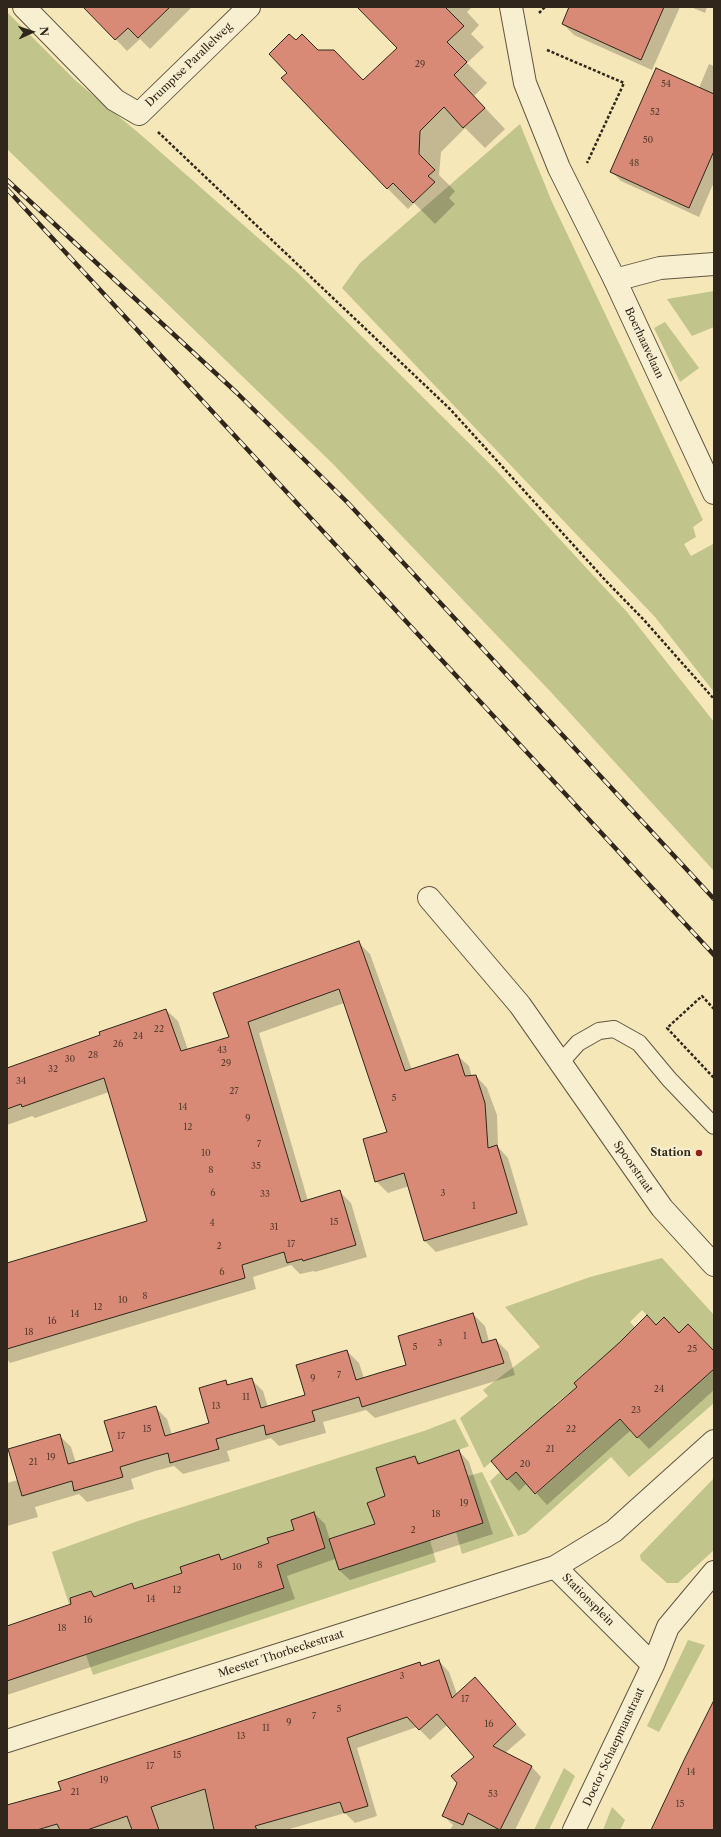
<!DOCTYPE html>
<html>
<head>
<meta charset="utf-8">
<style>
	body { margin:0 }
	#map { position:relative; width:721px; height:1837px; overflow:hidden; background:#f5e7b8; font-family:"Libre Caslon Text",serif }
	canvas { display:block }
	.frame { position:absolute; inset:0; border:8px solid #30261b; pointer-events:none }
	.north { position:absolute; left:12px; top:12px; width:40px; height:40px; -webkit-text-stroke:3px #f8efd1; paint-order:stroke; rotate:87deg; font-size:11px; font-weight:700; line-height:16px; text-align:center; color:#30261b }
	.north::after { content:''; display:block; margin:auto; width:14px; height:18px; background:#30261b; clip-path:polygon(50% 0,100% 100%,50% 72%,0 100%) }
</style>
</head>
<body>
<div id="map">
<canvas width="721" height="1837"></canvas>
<div class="frame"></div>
<div class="north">N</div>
</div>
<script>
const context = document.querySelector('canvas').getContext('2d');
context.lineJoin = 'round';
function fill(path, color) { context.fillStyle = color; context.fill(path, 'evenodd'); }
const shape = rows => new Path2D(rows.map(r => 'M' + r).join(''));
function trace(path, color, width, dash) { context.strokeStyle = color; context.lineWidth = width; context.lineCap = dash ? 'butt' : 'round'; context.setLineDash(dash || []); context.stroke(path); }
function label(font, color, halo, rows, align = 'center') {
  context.font = font + ' "Libre Caslon Text",serif'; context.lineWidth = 4; context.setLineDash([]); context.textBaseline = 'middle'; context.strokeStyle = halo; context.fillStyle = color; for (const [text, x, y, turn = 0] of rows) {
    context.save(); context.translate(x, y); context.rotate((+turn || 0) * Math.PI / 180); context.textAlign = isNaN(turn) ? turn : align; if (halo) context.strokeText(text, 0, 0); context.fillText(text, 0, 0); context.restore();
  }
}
const green = shape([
	[7,12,76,81,141,135,298,273,494,468,627,612,714,722,714,871,549,690,332,463,7,149],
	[520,124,552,202,703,520,693,527,696,537,684,544,691,556,713,544,714,545,714,692,655,617,342,288,360,263],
	[714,291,714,327,692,336,667,299],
	[665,322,699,368,680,382,654,328],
	[662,1258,714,1315,714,1351,688,1324,677,1335,675,1329,664,1317,656,1325,642,1310,630,1322,644,1337,662,1341,701,1381,714,1369,714,1403,629,1477,611,1457,526,1533,518,1536,490,1481,500,1472,507,1480,516,1472,536,1494,599,1438,579,1416,588,1408,572,1391,554,1405,563,1414,508,1447,484,1468,460,1418,488,1396,483,1390,540,1347,505,1307,590,1277],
	[588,1370,609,1394,595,1407,574,1383],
	[664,1375,684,1397,637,1438,617,1416],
	[455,1419,469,1446,456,1451,465,1477,482,1472,514,1536,462,1554,456,1532,483,1523,393,1517,403,1549,430,1540,436,1562,93,1675,86,1655,111,1646,103,1623,118,1618,109,1592,94,1596,91,1591,70,1598,73,1609,71,1610,52,1552,138,1521,424,1431],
	[381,1498,390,1553,339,1570,329,1539,365,1527,377,1530,368,1503],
	[282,1534,291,1560,277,1565,284,1588,235,1605,219,1555,221,1560,269,1544,267,1538],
	[181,1567,198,1617,148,1634,132,1584,134,1589,182,1573],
	[714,1478,714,1550,678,1583,667,1583,641,1560,640,1555],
	[688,1640,705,1645,659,1732,647,1726],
	[564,1768,575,1776,549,1830,534,1830],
	[612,1807,625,1820,620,1830,603,1830]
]);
const shadow = shape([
	[85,7,192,7,150,49,140,39,127,51],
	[371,7,472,7,467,12,479,25,471,34,484,47,467,63,487,83,474,96,505,129,485,148,465,128,441,152,439,175,455,191,449,198,455,204,435,224,414,203,408,209,387,188,288,73,296,42,318,51,334,51,364,81,398,48],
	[570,7,680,7,652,70,574,35,563,24],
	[691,7,707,7,705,13],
	[709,64,714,66,714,182,699,217,621,181,611,171,699,88],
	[358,942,370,954,412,1070,457,1055,469,1066,472,1077,476,1076,487,1088,497,1115,498,1147,508,1158,528,1225,436,1252,425,1241,409,1186,388,1193,376,1181,388,1133,344,1003,259,1033,308,1201,340,1192,351,1203,367,1257,315,1272,314,1271,300,1274,291,1265,253,1277,256,1289,10,1363,7,1359,7,1264,148,1222,109,1092,35,1118,32,1116,7,1125,7,1069,101,1036,166,1010,178,1021,188,1050,230,1038,214,994],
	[473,1314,485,1326,489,1342,496,1340,508,1352,515,1375,375,1418,366,1410,323,1422,326,1433,279,1446,271,1438,227,1451,230,1461,183,1474,174,1466,155,1471,131,1479,134,1489,87,1502,79,1494,35,1507,38,1517,7,1526,7,1483,18,1480,59,1435,71,1447,76,1463,115,1451,155,1407,167,1419,172,1435,210,1423,225,1381,230,1386,251,1379,263,1391,268,1407,306,1395,347,1351,359,1363,364,1378,407,1366],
	[656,1326,679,1334,714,1352,714,1390,649,1449,631,1430,547,1505,527,1483,519,1491,492,1461],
	[459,1451,469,1462,493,1534,350,1580,339,1570,335,1559,287,1576,295,1599,7,1695,7,1632,72,1604,91,1592,96,1597,132,1585,136,1589,183,1573,219,1556,223,1560,270,1544,295,1531,314,1513,325,1524,330,1540,377,1525,386,1497,415,1458,421,1464],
	[439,1661,449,1672,457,1694,485,1689,526,1735,505,1753,531,1766,541,1777,515,1830,450,1830,453,1825,444,1816,475,1757,447,1725,430,1740,417,1727,357,1748,377,1816,355,1823,345,1813,286,1830,133,1830,132,1828,127,1830,7,1830,7,1806,62,1790,419,1663,423,1666]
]);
const building = shape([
	[83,7,170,7,138,38,128,28,115,40,83,7],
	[357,7,445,7,464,26,447,42,467,62,454,75,485,108,463,128,444,107,420,131,419,154,435,170,428,176,435,182,413,203,393,183,387,189,281,78,287,73,269,54,289,34,296,40,302,34,318,50,334,50,363,80,397,48,357,7],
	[569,7,664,7,641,60,562,24,569,7],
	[656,68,714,94,714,151,689,208,610,172,656,68],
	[359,941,405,1071,458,1054,465,1076,476,1075,485,1103,488,1148,497,1145,517,1213,424,1241,404,1173,375,1182,363,1139,387,1132,339,989,248,1022,301,1202,340,1190,356,1245,303,1261,302,1259,287,1263,284,1252,242,1265,245,1278,7,1349,7,1263,147,1221,104,1078,22,1107,21,1104,7,1109,7,1068,100,1035,99,1032,166,1009,181,1051,229,1037,213,993,359,941],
	[473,1313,482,1343,496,1339,504,1363,362,1407,359,1397,312,1411,315,1421,266,1435,264,1425,216,1439,219,1449,170,1463,168,1453,143,1460,120,1467,123,1477,74,1491,72,1481,22,1496,8,1449,60,1434,68,1464,113,1451,104,1421,156,1406,165,1436,209,1423,199,1388,226,1380,227,1385,252,1378,261,1408,305,1395,296,1365,347,1350,356,1380,382,1372,406,1365,398,1336,473,1313],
	[647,1315,656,1325,664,1317,679,1333,688,1324,714,1351,714,1369,637,1438,620,1419,535,1494,516,1472,507,1480,491,1461,577,1387,574,1383,619,1343,647,1315],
	[459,1450,483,1523,339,1570,329,1539,375,1524,367,1503,385,1496,376,1468,415,1456,418,1464,459,1450],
	[314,1512,325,1548,277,1565,284,1588,7,1681,7,1626,71,1604,70,1598,91,1591,94,1597,132,1583,134,1589,182,1573,180,1567,219,1554,221,1560,269,1543,267,1538,294,1530,291,1520,314,1512],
	[439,1660,452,1698,475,1677,516,1724,493,1746,532,1766,500,1830,468,1813,463,1825,442,1816,457,1783,451,1776,474,1757,437,1714,419,1730,407,1717,347,1738,368,1806,344,1813,340,1802,255,1826,257,1830,214,1830,205,1789,151,1807,159,1830,132,1830,127,1816,87,1830,60,1830,57,1824,37,1830,7,1830,7,1805,61,1790,58,1782,420,1662,421,1666,439,1660],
	[714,1700,714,1830,651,1830,685,1758,714,1700]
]);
const path = shape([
	[539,13,545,7],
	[547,50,624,83,587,163],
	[158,132,450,409,606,581,644,620,714,699],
	[714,1009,702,996,667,1028,714,1078]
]);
const service = shape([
	[561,1062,578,1043,599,1031,614,1029,639,1043,669,1079,714,1126]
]);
const minor = shape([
	[24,7,115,100,139,114,249,7],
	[615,280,660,268,714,264],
	[429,898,520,1005,662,1208,714,1265],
	[555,1567,653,1665],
	[7,1741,555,1567,614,1531,714,1441],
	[574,1830,653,1665,668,1627,714,1572]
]);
const tertiary = shape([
	[511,7,525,83,559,168,615,280,714,493]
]);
const rail = shape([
	[7,180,237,393,348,503,714,899],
	[7,189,714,955]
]);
const markers = [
	[699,1153,4,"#8f2418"]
];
const numberNames = [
	["29",420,64],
	["54",666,84],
	["52",655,112],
	["50",648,140],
	["48",634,163],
	["22",159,1029],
	["24",138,1036],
	["26",118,1044],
	["43",222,1050],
	["28",93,1055],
	["30",70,1059],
	["29",226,1063],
	["32",53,1069],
	["34",21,1081],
	["27",234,1091],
	["5",394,1098],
	["14",183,1107],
	["9",248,1118],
	["12",188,1127],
	["7",259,1144],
	["10",206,1153],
	["35",256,1166],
	["8",211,1170],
	["6",213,1193],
	["3",443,1193],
	["33",265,1194],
	["1",474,1206],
	["15",334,1222],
	["4",212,1223],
	["31",274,1227],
	["17",291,1244],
	["2",219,1246],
	["6",222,1272],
	["8",145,1296],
	["10",123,1300],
	["12",98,1307],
	["14",75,1314],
	["16",52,1321],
	["18",29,1332],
	["1",465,1336],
	["3",440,1343],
	["5",415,1347],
	["25",692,1349],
	["7",339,1375],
	["9",313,1378],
	["24",659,1389],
	["11",246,1397],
	["13",216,1406],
	["23",636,1410],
	["15",147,1429],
	["22",571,1429],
	["17",121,1436],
	["21",550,1449],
	["19",51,1457],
	["21",33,1462],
	["20",525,1464],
	["19",464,1503],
	["18",436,1514],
	["2",413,1530],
	["8",260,1565],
	["10",237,1567],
	["12",177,1590],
	["14",151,1599],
	["16",88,1620],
	["18",62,1628],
	["3",402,1676],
	["17",465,1699],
	["5",339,1709],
	["7",314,1716],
	["9",289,1722],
	["16",489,1724],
	["11",266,1728],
	["13",241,1736],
	["15",177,1755],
	["17",150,1766],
	["14",691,1772],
	["19",104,1780],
	["21",75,1792],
	["53",493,1794],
	["15",680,1804]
];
const streetNames = [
	["Drumptse Parallelweg",189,65,-44],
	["Boerhaavelaan",644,343,65],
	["Spoorstraat",633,1167,55],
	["Stationsplein",588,1600,45],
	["Meester Thorbeckestraat",281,1654,-18],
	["Doctor Schaepmanstraat",614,1747,-65]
];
const poiNames = [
	["Station",691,1153]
];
fill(green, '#c1c48b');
fill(shadow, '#0003');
fill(building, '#d88a76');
trace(building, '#30261b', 1);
trace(service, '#615642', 18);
trace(minor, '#615642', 24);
trace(tertiary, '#615642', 24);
trace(path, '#30261b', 2.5, [3, 2]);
trace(service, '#f8efd1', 16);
trace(minor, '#f8efd1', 22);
trace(tertiary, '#f8efd1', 22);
trace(rail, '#30261b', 4.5);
trace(rail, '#f8efd1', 3, [9]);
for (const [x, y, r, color] of markers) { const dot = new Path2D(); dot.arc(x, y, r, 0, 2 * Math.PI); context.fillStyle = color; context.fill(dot); trace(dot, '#f8efd1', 1.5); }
label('9px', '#5a3f32', null, numberNames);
label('11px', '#30261b', '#f8efd1', streetNames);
label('bold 11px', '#30261b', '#f8efd1', poiNames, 'right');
</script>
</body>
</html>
